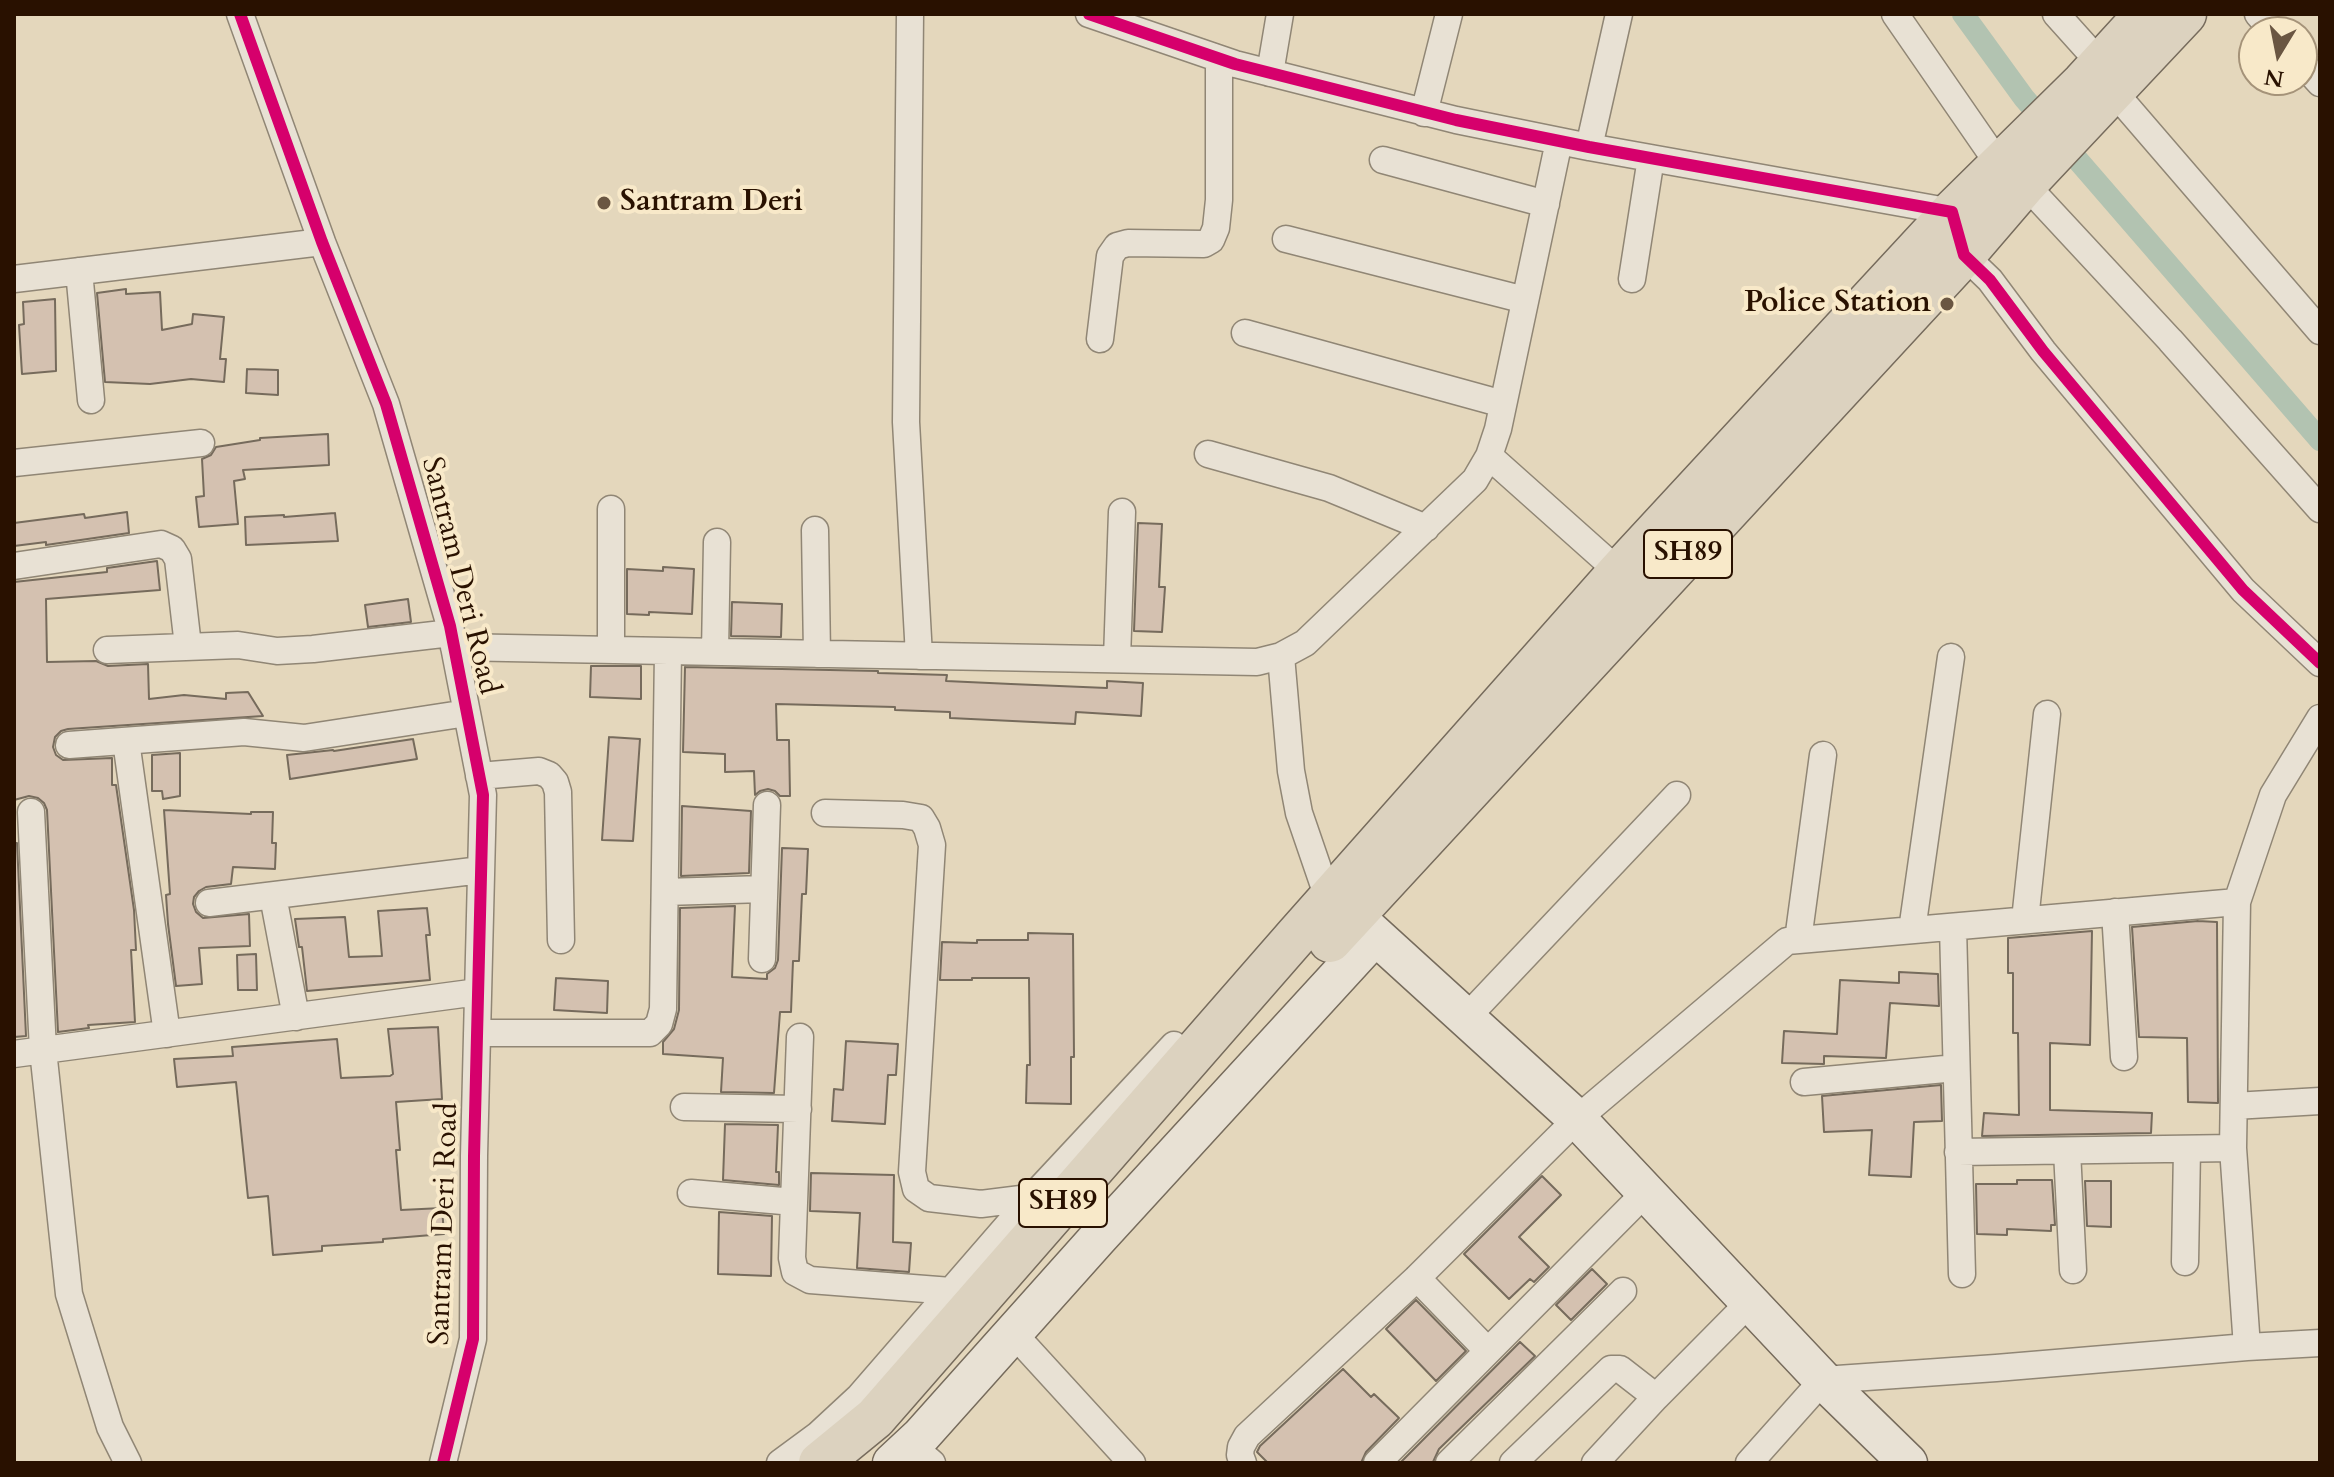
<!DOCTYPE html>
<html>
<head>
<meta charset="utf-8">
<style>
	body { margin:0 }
	#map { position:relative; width:2334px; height:1477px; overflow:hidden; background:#e4d7bc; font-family:Cardo,serif }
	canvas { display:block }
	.frame { position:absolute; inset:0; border:16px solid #291100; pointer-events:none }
	.north { position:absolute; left:2238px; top:16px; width:80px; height:80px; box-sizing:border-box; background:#f8e9c9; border:2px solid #a59379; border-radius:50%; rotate:190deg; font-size:22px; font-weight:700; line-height:32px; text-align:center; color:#291100 }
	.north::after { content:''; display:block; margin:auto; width:28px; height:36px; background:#6a5642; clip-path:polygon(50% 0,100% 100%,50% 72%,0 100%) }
</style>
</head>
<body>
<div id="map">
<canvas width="2334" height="1477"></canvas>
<div class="frame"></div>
<div class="north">N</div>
</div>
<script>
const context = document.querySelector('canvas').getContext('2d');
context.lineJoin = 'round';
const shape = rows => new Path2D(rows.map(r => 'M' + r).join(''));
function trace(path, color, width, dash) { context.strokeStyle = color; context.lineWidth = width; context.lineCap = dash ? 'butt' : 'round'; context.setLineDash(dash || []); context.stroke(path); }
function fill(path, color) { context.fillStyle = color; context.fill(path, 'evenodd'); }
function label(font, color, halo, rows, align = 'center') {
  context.font = font + ' Cardo,serif'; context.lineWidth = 8; context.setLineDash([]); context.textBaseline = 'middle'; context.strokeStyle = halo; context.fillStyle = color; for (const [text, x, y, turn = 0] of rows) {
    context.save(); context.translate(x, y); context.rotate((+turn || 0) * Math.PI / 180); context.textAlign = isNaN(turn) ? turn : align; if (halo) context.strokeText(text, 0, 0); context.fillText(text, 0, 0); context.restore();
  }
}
const canal = shape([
	[1963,14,2024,98,2320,440]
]);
const building = shape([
	[126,289,126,294,160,292,162,330,192,324,193,314,224,317,220,359,226,359,224,382,191,379,150,384,105,382,97,293,126,289],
	[55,299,56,371,22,374,19,325,24,324,23,302,55,299],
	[247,369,278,370,278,395,246,393,247,369],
	[328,434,329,465,243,470,245,479,234,481,238,524,199,527,196,497,204,496,202,459,211,455,216,447,260,440,260,438,328,434],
	[127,512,129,533,46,545,46,542,14,546,14,523,84,514,85,518,127,512],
	[335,513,338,541,246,545,245,517,284,515,284,517,335,513],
	[1138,523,1162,524,1159,587,1165,587,1162,632,1134,631,1138,523],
	[157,561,160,590,46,599,47,662,96,661,108,666,148,664,149,699,184,695,226,699,226,693,248,692,263,716,68,729,61,731,55,737,53,747,56,755,63,760,112,758,112,785,116,785,134,910,136,950,131,950,135,1022,88,1025,89,1028,58,1032,47,810,44,803,38,798,29,796,14,800,14,582,107,572,107,568,157,561],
	[663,567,694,569,692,614,649,612,649,615,627,614,627,569,663,571,663,567],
	[408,599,411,622,368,627,365,605,408,599],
	[732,602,782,604,781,637,731,636,732,602],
	[591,666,641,666,641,699,590,697,591,666],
	[685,667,878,671,878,673,947,675,946,681,1011,684,1107,688,1107,681,1143,683,1141,716,1076,712,1075,724,950,718,950,712,895,710,895,707,776,704,777,740,789,740,790,796,780,796,775,791,768,789,760,791,755,795,754,771,725,772,725,754,683,752,685,667],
	[609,737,640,739,633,841,602,840,609,737],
	[413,739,417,759,290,779,287,755,333,750,334,751,413,739],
	[180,753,180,796,163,799,162,791,152,791,152,755,180,753],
	[682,806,751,811,749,873,681,876,682,806],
	[164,810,251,814,251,812,273,812,272,843,276,843,275,869,233,867,231,884,206,887,199,891,194,897,193,904,196,912,203,918,249,914,250,946,199,948,202,984,176,986,168,924,166,895,170,894,164,810],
	[14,843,17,843,26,1036,14,1037,14,843],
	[782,848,808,849,806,894,802,894,799,961,793,961,791,1012,780,1012,774,1093,721,1092,723,1058,663,1054,663,1042,674,1029,679,1010,680,908,735,906,732,977,767,979,767,974,775,968,778,960,782,848],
	[427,908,430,935,426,935,430,980,307,991,302,947,299,947,295,919,345,917,349,957,382,956,378,911,427,908],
	[2198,921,2217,922,2218,1103,2188,1102,2187,1038,2139,1037,2132,927,2198,921],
	[2092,931,2090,1045,2050,1043,2050,1110,2152,1113,2151,1133,1982,1136,1984,1113,2019,1115,2018,1033,2013,1033,2013,973,2008,973,2008,938,2092,931],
	[1028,933,1073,934,1074,1057,1071,1057,1071,1104,1026,1103,1027,1065,1030,1065,1029,978,972,978,972,980,940,980,942,942,977,943,977,940,1028,940,1028,933],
	[256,954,257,990,238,990,237,955,256,954],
	[1899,972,1938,974,1939,1006,1890,1003,1886,1058,1824,1056,1824,1064,1782,1063,1784,1031,1837,1034,1840,980,1899,983,1899,972],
	[556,978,608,981,607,1013,554,1010,556,978],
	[438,1027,442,1099,396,1102,400,1150,396,1150,401,1210,442,1208,444,1234,383,1239,383,1242,322,1246,322,1251,273,1255,268,1196,248,1198,236,1082,177,1087,174,1059,233,1056,232,1047,337,1039,341,1078,390,1076,393,1074,388,1029,438,1027],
	[846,1041,898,1044,896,1075,888,1075,885,1124,832,1121,834,1089,843,1090,846,1041],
	[1941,1085,1942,1121,1914,1122,1911,1177,1869,1175,1872,1130,1824,1132,1822,1096,1941,1085],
	[725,1124,778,1125,776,1172,779,1172,779,1185,723,1180,725,1124],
	[811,1173,894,1175,893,1242,911,1243,909,1272,857,1268,860,1213,810,1211,811,1173],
	[1542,1176,1561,1195,1519,1237,1549,1267,1534,1282,1530,1279,1509,1299,1464,1254,1542,1176],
	[2017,1180,2052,1180,2055,1225,2051,1225,2051,1231,2007,1229,2007,1235,1977,1234,1976,1184,2017,1184,2017,1180],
	[2085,1181,2111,1181,2111,1227,2087,1226,2085,1181],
	[719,1212,772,1216,771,1276,718,1274,719,1212],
	[1592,1269,1607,1284,1571,1320,1556,1305,1592,1269],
	[1416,1300,1466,1351,1436,1381,1386,1329,1416,1300],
	[1520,1342,1535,1356,1439,1449,1433,1462,1400,1463,1520,1342],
	[1343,1369,1371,1397,1374,1394,1399,1418,1366,1452,1361,1463,1268,1463,1257,1452,1260,1446,1343,1369]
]);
const street = shape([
	[240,14,322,242,386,404,450,626,483,795,474,1156,473,1339,443,1463],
	[910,14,906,422,919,656],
	[1089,14,1235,64,1456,120,1589,147,1952,212,1964,255,1990,280,2043,351,2243,590,2320,663],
	[1895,14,2000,166],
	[2056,14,2100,63],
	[2258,14,2274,32],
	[2302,63,2320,83],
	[1270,73,1280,14],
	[2114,92,2320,331],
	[1424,113,1449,14],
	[1589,147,1619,14],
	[1383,160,1546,204],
	[2025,184,2170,340,2320,509],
	[1286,239,1525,300],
	[79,271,91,400],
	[14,279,322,242],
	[1632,279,1651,158],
	[1245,333,1503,404],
	[1100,339,1110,256,1117,246,1128,243,1204,244,1211,240,1216,228,1219,200,1219,59],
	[1208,454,1329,488,1426,528],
	[1489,456,1619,572],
	[14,463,201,443],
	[611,509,611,650],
	[815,530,817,654],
	[14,566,161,544,172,549,178,559,188,646],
	[454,647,1257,662,1281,656,1305,643,1475,480,1489,456,1498,429,1559,141],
	[107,650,238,645,277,651,313,649,451,633],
	[715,652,717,542],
	[1281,656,1291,771,1299,813,1324,886],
	[1117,659,1122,512],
	[126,741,167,1034],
	[69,745,244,732,304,738,467,713],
	[479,776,539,771,549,775,555,782,558,792,561,940],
	[31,812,43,1050,69,1294,110,1427,128,1463],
	[825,813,903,815,921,818,927,828,932,845,912,1172,916,1189,929,1198,981,1204,1021,1199,1036,1193],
	[665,892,764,889],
	[273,896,296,1017],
	[209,903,481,870],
	[2115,912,2124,1057],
	[2025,920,2047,714],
	[1953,927,1962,1274],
	[1912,930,1951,657],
	[1798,940,1823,755],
	[762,959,767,805],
	[1466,1018,1677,795],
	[477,1033,650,1033,659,1024,663,1009,668,651],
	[800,1037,792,1258,795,1272,810,1280,951,1291],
	[14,1054,478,992],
	[1804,1082,1956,1068],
	[2234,1106,2320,1101],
	[684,1107,798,1109],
	[2233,1148,2237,902,2273,795,2320,718],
	[2067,1151,2073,1270],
	[691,1193,794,1202],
	[2185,1262,2187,1149],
	[1417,1278,1488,1351],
	[1013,1333,1132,1463],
	[2247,1347,2320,1343],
	[911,1445,932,1463],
	[780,1463,818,1435,859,1397,1036,1193,1174,1045],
	[1243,1463,1240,1455,1241,1447,1247,1436,1417,1278,1577,1119,1787,941,2237,902],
	[1377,1463,1646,1192],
	[1449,1463,1623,1291],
	[1513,1463,1611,1369,1620,1369,1656,1397],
	[1595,1463,1656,1397,1750,1302],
	[1749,1463,1823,1380,1996,1368,2247,1347,2233,1148,1958,1152]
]);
const secondary = shape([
	[1332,896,1577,1119,1823,1380,1908,1463],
	[892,1463,921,1436,1098,1238,1375,936]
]);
const primary = shape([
	[1330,941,1964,255,2025,184,2185,14],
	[820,1463,875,1418,1297,935,1619,572,1952,212,2083,83,2146,14]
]);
const cycleway = shape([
	[240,14,322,242,386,404,450,626,483,795,474,1156,473,1339,443,1463],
	[1089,14,1235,64,1456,120,1589,147,1952,212,1964,255,1990,280,2043,351,2243,590,2320,663]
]);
const markers = [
	[604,203,8,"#6a5642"],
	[1947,304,8,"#6a5642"]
];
const shields = [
	[1688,554,88],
	[1063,1203,88]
];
const shieldNames = [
	["SH89",1688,554],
	["SH89",1063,1203]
];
const poiNames = [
	["Santram Deri",620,203],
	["Police Station",1931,304,"right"]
];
const streetNames = [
	["Santram Deri Road",459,576,76],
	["Santram Deri Road",445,1224,-88]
];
trace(canal, '#b2c3b1', 22);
fill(building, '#d4c1b0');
trace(building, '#766b5c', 2);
trace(street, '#908675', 29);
trace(secondary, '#766b5c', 41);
trace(primary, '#766b5c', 45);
trace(street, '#e8e1d4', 26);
trace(secondary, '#e8e1d4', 38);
trace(primary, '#dcd2bf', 42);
trace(cycleway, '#d6006c', 12);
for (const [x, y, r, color] of markers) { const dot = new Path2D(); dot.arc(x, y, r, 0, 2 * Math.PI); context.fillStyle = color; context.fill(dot); trace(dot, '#f8e9c9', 3); }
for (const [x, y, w] of shields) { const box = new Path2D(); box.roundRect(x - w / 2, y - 24, w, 48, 6); context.fillStyle = '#f8e9c9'; context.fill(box); trace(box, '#291100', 2); }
label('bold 28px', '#291100', null, shieldNames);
label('bold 30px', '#291100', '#f8e9c9', poiNames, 'left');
label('30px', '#291100', '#f8e9c9', streetNames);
</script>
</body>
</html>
